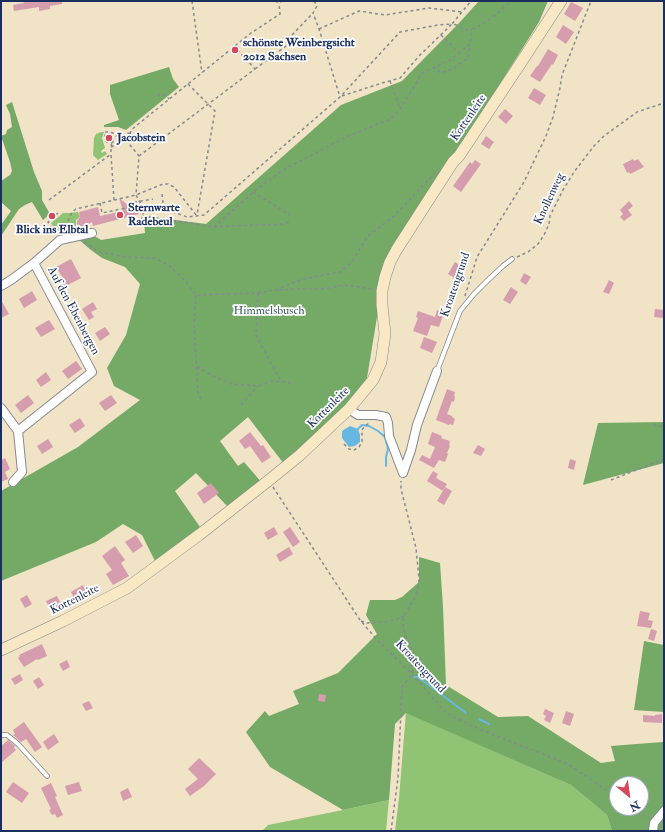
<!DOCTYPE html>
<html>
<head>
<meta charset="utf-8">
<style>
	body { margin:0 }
	#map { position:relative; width:665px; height:832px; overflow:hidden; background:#f0e3c6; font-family:"IM FELL Double Pica",serif }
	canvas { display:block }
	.frame { position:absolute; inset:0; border:2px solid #1b2f5e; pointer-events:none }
	.north { position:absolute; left:609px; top:776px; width:40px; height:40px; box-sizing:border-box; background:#fff; border:1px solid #a4acbf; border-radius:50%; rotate:151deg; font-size:11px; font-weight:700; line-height:16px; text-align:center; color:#1b2f5e }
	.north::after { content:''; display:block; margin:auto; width:14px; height:18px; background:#d1495b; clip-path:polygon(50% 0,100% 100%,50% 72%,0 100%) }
</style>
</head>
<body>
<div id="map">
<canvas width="665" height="832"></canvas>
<div class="frame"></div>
<div class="north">N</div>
</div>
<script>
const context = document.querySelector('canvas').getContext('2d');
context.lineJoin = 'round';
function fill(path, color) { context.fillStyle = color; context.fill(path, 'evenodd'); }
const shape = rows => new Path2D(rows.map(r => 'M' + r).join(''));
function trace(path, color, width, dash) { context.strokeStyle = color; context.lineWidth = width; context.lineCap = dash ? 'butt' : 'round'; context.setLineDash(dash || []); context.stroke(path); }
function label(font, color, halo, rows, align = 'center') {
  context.font = font + ' "IM FELL Double Pica",serif'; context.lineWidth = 3.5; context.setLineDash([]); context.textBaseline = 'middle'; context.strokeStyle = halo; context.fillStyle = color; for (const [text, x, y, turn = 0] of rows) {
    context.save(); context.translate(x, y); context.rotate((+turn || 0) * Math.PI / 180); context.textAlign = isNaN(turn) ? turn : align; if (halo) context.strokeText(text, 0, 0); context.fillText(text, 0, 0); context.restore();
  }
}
const green = shape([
	[101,132,104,132,102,138,105,148,101,151,102,153,105,151,107,154,98,160,93,155,94,138,96,134],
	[78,212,80,217,76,220,76,226,80,229,81,232,60,237,51,223,63,213,70,213],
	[406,712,571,785,607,815,612,831,395,831,399,798],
	[389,800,386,831,262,831,268,825,343,810]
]);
const forest = shape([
	[479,1,548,1,539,22,447,168,388,257,378,283,377,317,366,384,310,445,284,464,248,417,220,441,238,466,244,462,263,484,228,507,196,473,175,491,200,527,155,561,142,535,123,524,96,542,1,581,1,491,78,447,140,400,114,386,107,368,126,335,140,284,125,267,102,258,91,250,78,239,88,237,96,237,101,240,145,233,144,220,145,216,206,224,341,105,402,81,460,22],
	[169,67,173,79,179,87,126,130,118,127,104,127,104,125,119,120,110,94,110,85],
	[12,102,34,172,42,191,42,200,50,214,43,220,32,202,25,205,19,209,1,236,1,225,11,211,1,202,1,181,10,175,12,171,10,162,1,136,6,134,7,130,12,127,10,114,6,105],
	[664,422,664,463,583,485,598,423],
	[419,557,440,563,443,607,446,685,498,717,528,716,601,763,615,761,611,746,663,742,664,739,664,831,612,831,607,815,571,785,406,713,395,724,389,800,343,810,270,767,246,732,265,711,269,716,299,704,293,691,338,673,377,634,366,615,370,600,395,600,402,597,419,582],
	[617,784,641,784,641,808,617,808],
	[644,641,664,645,664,712,634,710]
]);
const water = shape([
	[350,426,358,429,360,435,360,442,355,446,349,447,342,438,342,431]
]);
const stream = shape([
	[358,429,362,425,369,426,378,431,385,437,388,449,386,457,386,466],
	[414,677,418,677,466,713],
	[479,719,489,724]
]);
const building = shape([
	[23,1,62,1,62,4,50,6,50,9,39,11,39,7,14,11,13,5,24,3],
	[571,2,583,8,575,21,564,14],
	[563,25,574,32,566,44,556,37],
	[548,49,558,55,553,65,552,64,540,82,530,76,537,66,538,66],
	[534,88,546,95,540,105,528,98],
	[505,109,513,116,506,124,498,117],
	[486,136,494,142,489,149,481,144],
	[633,159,634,161,638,159,644,167,630,174,629,172,627,173,623,164],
	[475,160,481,164,461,192,453,186,470,162,472,164],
	[119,198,128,205,137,203,139,214,93,226,92,222,82,228,77,225,77,221,80,217,79,212,98,207,100,216,123,211],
	[629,201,633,206,628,210,632,215,624,221,620,217,623,214,620,210],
	[71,259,81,278,64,287,60,280,63,278,56,267],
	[455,262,465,268,458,280,448,274],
	[524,273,531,277,526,285,520,281],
	[609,280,614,283,609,294,603,292],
	[511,287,518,292,510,304,503,300],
	[32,291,37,300,24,308,19,299],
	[1,300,9,314,1,318],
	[93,302,97,309,91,312,94,317,89,320,82,309],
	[655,309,664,310,664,318,654,317],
	[437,310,444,313,439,327,431,325,427,336,413,331,418,318,416,317,418,311,435,317],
	[49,320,55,329,41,337,35,328],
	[105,327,110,334,100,341,95,333],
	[424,337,437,342,432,353,420,348],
	[76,361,82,369,68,379,62,371],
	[46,372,51,380,41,387,36,380],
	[447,389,455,392,454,396,455,396,454,402,452,401,447,414,452,416,452,417,455,419,453,425,450,424,449,425,436,420],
	[28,395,34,403,21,413,15,405],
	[111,395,117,403,105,411,99,403],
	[80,418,85,426,75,433,69,425],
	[250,432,261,446,263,445,271,457,262,463,250,446,245,449,239,441],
	[432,432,442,436,441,438,450,441,449,445,450,446,447,453,448,454,445,462,439,460,434,468,419,460,422,455,430,459,435,447,428,444],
	[48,439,53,447,42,454,37,446],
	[478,445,485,449,481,456,473,453],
	[5,458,10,469,5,472,8,479,1,482,1,460],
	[570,459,576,461,574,470,568,468],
	[433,471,438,474,436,478,447,484,443,491,427,481],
	[211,483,219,493,204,504,197,493],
	[445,487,452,491,444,505,437,501],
	[274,527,278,534,268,540,264,533],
	[290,527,300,542,293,547,283,532],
	[136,535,143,546,133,553,125,542],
	[115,546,125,560,121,563,129,576,113,585,106,574,112,570,102,556],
	[289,547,293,554,280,562,276,555],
	[83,585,88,596,76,602,71,592],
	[27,595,32,604,25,608,20,599],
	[57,596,62,606,51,611,46,601],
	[640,611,650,613,648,620,653,621,651,628,637,626],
	[651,629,657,631,654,641,648,639],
	[42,644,47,656,38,660,37,659,24,667,18,658,20,656,19,655],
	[67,660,70,667,63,671,59,664],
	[20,674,23,680,15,685,11,679],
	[39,677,44,685,38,689,33,681],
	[319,694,326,695,325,702,318,701],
	[89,701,93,708,86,711,82,704],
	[545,709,554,713,550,723,544,720,546,716,543,714],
	[566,711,574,714,570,726,562,723],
	[662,714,662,723,643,722,643,715,655,716,655,715],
	[24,722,42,747,35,752,26,739,21,742,13,735,15,734,13,730],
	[54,734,59,742,48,750,43,742],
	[8,740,15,746,14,748,16,750,1,763,1,746],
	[199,758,216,774,204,786,190,796,185,789,198,779,188,769],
	[13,782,29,793,22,803,6,792],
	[79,782,82,791,68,795,65,786],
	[51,783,57,796,55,797,63,815,57,818,55,814,52,815,49,810,51,809,41,788],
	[128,788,132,797,123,801,120,792]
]);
const path = shape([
	[192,1,202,73],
	[275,1,279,3,282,1],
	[314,1,317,6,313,13,319,29,340,97],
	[319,29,359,11,385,15,429,8,462,12],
	[441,35,458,52],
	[433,67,441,73,452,69,468,58,470,44],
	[255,69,294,40,292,35,313,13],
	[390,81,400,109],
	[188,84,215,111,197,215],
	[157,95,166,95,169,99],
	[342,96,382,83,400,78,419,56,452,24,457,25,467,30,472,30],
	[105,132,109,132,113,133,116,136,130,133],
	[126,140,139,156,136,195,143,208,143,216,142,218,135,224],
	[111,147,126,140,130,135,131,130,251,33,280,14,279,3],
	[139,156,255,69,234,46],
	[253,192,290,215],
	[162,194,163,203,162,209],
	[49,200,111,154],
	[114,200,111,154,111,147,112,142,113,138,110,134,105,135,105,139,107,142,119,142],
	[100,203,102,213,131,207,130,203,153,199],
	[143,208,162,209,176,213,187,217,204,215,340,97,400,32,438,25,452,24,471,1],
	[143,216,214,227,253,192,283,170,344,138,391,119,400,109,414,87,422,73,450,60,470,44,472,30,492,18,509,3,513,1],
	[214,227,253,225,277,225,290,222],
	[63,232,72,212,76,209,136,195,163,184,168,184,174,187,197,216],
	[56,233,48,222,59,212],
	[84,242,99,252,127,257,155,258,171,267,187,283,196,295,258,293,276,290,297,281,313,277,340,272,351,263,368,236,394,216,435,173],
	[517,257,528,252,538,244,544,235,549,224,550,216,563,190,574,172,594,146,604,136,637,112,664,103],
	[279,290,296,289,323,289,346,285,372,289],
	[258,293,256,336,281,381],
	[196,295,194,325,198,394,201,399],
	[465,296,477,257,524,182,546,136,553,117,560,88,562,75,591,1],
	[197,367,213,376,232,384,258,386,272,381,294,383],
	[241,405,258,386],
	[653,425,664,427],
	[344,444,349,449,354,450,359,447,362,442,362,430,364,427,369,423],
	[611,480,664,459],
	[273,487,360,620,379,642,412,674,446,713,479,729,568,764,617,797],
	[361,621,367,623,384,622,395,620,404,616],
	[633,808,648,818],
	[391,831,398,778,402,687,412,674,413,652,405,635,403,625,404,616,414,599,418,588,419,579,417,558,416,548,401,489,401,481]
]);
const lane = shape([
	[437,371,460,311,474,294,488,280,503,266,512,259],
	[1,735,7,735,18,744,47,776]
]);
const street = shape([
	[1,286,11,280,34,263,60,240,92,233],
	[1,408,18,431,22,472,13,482],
	[349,409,358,415,376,415,386,417,388,423,389,436,403,473,411,450,417,425,437,371],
	[18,431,92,372,34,263],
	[653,831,654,823,664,811]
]);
const secondary = shape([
	[1,650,63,621,127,588,199,535,268,481,300,455,349,409,373,380,381,362,385,334,382,305,382,291,385,277,390,262,397,249,453,162,459,156,520,64,561,1]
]);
const markers = [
	[235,50,4,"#d1495b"],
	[109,138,4,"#d1495b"],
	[120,215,4,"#d1495b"],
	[52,216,4,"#d1495b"]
];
const poiNames = [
	["schönste Weinbergsicht",243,43],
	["2012 Sachsen",243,57],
	["Jacobstein",117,138],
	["Sternwarte",128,208],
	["Radebeul",128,222],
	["Blick ins Elbtal",52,230,"center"]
];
const streetNames = [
	["Kottenleite",469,118,-56],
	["Knollenweg",550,199,-65],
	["Kroatengrund",456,285,-71],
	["Auf den Ebenbergen",73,311,62],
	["Kottenleite",329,408,-45],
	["Kottenleite",75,600,-27],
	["Kroatengrund",420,667,47]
];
const parkNames = [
	["Himmelsbusch",269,311]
];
fill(green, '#90c374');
fill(forest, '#74a966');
fill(water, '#66b8e1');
trace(stream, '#66b8e1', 2);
fill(building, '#d69dae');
trace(lane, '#868992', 5.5);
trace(street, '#868992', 10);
trace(secondary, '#868992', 12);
trace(path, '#868992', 1.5, [3, 3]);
trace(lane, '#fff', 4);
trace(street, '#fff', 8);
trace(secondary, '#f8e8c3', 11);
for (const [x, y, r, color] of markers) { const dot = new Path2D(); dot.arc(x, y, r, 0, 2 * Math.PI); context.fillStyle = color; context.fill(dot); trace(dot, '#fff', 1.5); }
label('bold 12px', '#1b2f5e', '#fff', poiNames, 'left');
label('12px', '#1b2f5e', '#fff', streetNames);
label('12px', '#446366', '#fff', parkNames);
</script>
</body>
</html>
